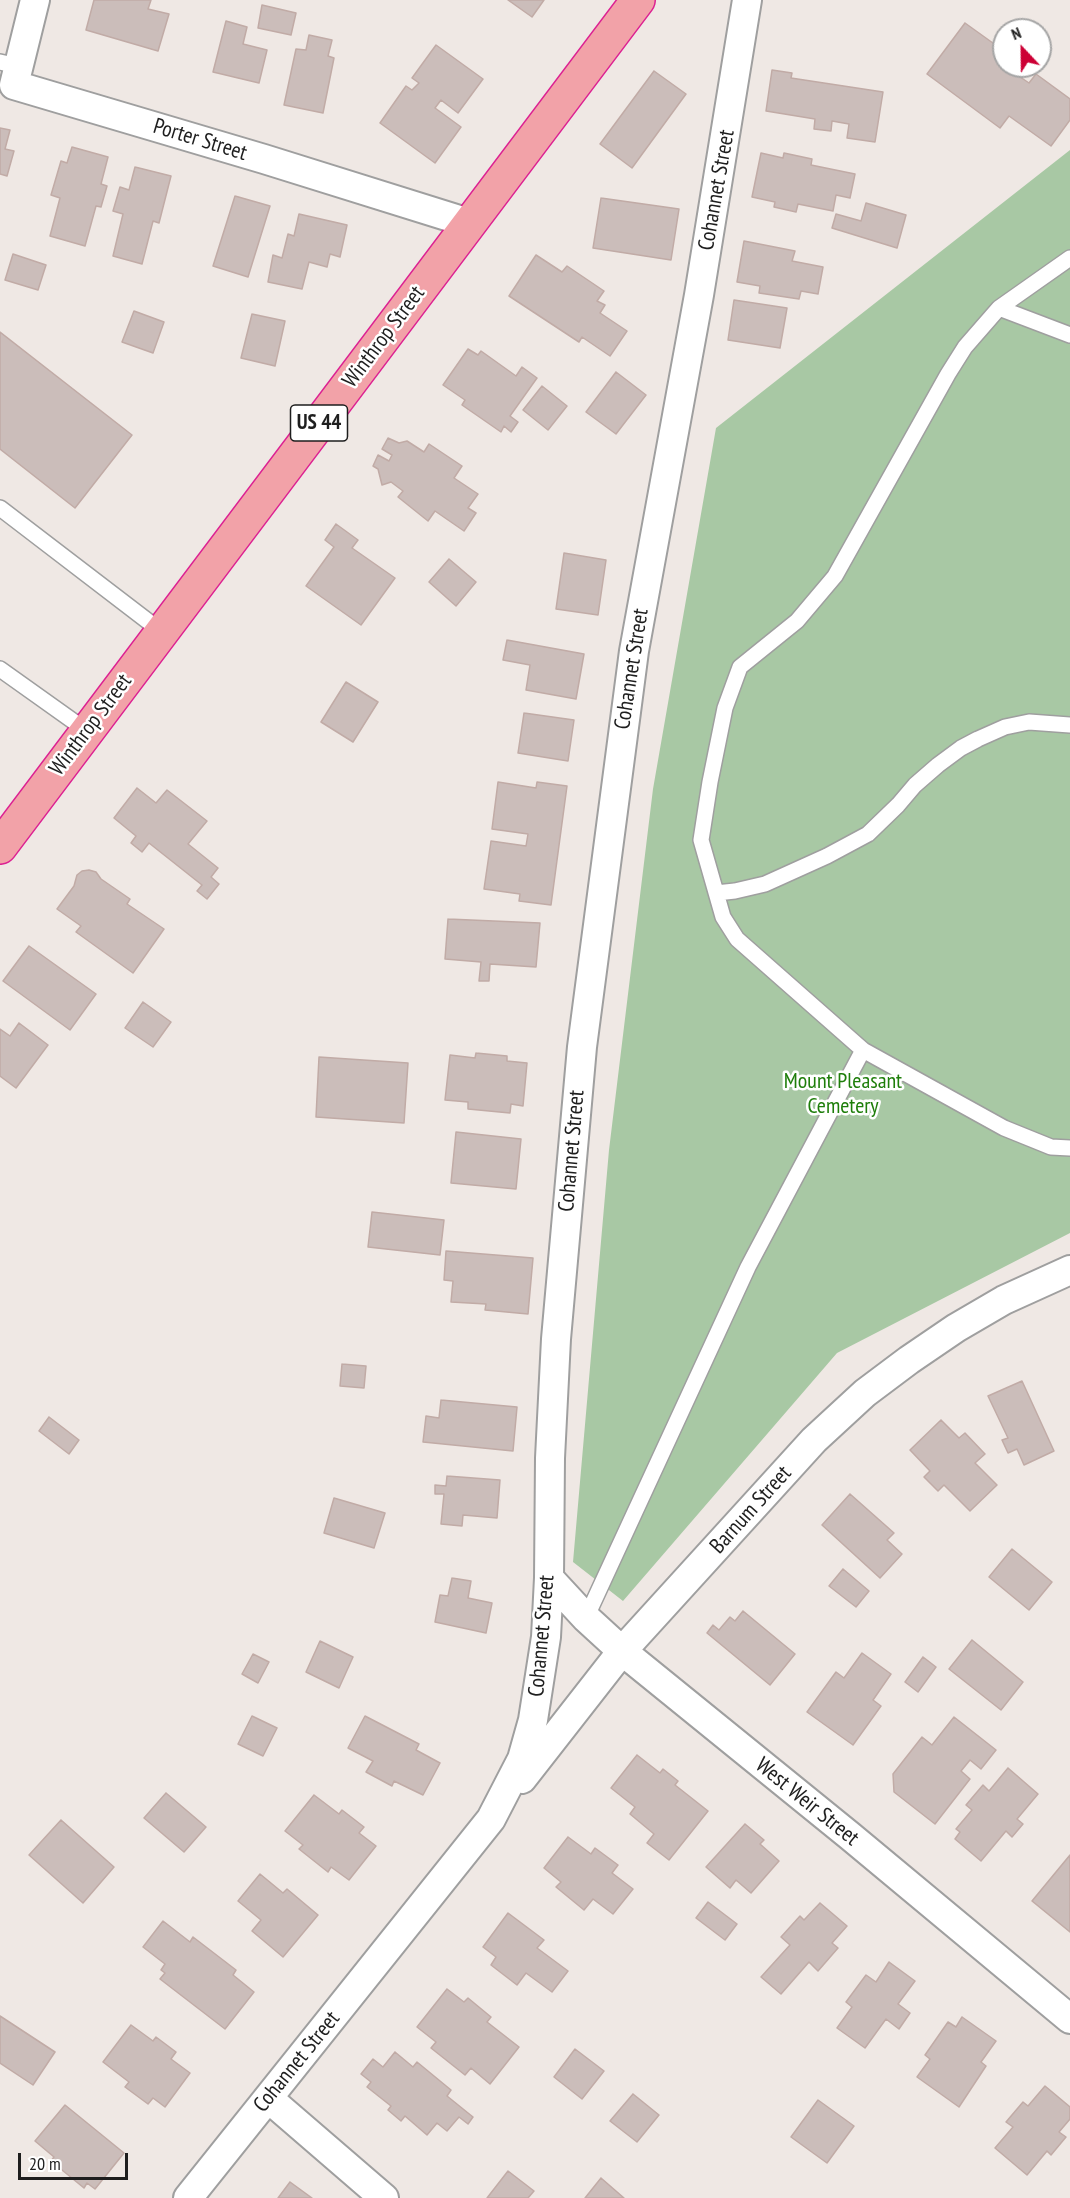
<!DOCTYPE html>
<html>
<head>
<meta charset="utf-8">
<style>
	body { margin:0 }
	#map { position:relative; width:1070px; height:2198px; overflow:hidden; background:#efe8e4; font-family:"PT Sans Narrow",sans-serif }
	canvas { display:block }
	.north { position:absolute; left:992px; top:18px; width:60px; height:60px; box-sizing:border-box; background:#fff; border:2px solid #a5a5a5; border-radius:50%; rotate:338deg; font-size:16px; font-weight:700; line-height:24px; text-align:center; color:#1e1e1e }
	.north::after { content:''; display:block; margin:auto; width:21px; height:27px; background:#cc0035; clip-path:polygon(50% 0,100% 100%,50% 72%,0 100%) }
	.scale { position:absolute; left:18px; top:2153px; width:110px; height:27px; box-sizing:border-box; border:3px solid #1e1e1e; border-top:0; padding-left:8px; font-size:18px; line-height:21px; white-space:nowrap; color:#1e1e1e; -webkit-text-stroke:4px #fff; paint-order:stroke }
</style>
</head>
<body>
<div id="map">
<canvas width="1070" height="2198"></canvas>
<div class="north">N</div>
<div class="scale">20 m</div>
</div>
<script>
const context = document.querySelector('canvas').getContext('2d');
context.lineJoin = 'round';
function fill(path, color) { context.fillStyle = color; context.fill(path, 'evenodd'); }
const shape = rows => new Path2D(rows.map(r => 'M' + r).join(''));
function trace(path, color, width, dash) { context.strokeStyle = color; context.lineWidth = width; context.lineCap = dash ? 'butt' : 'round'; context.setLineDash(dash || []); context.stroke(path); }
function label(font, color, halo, rows, align = 'center') {
  context.font = font + ' "PT Sans Narrow",sans-serif'; context.lineWidth = 5; context.setLineDash([]); context.textBaseline = 'middle'; context.strokeStyle = halo; context.fillStyle = color; for (const [text, x, y, turn = 0] of rows) {
    context.save(); context.translate(x, y); context.rotate((+turn || 0) * Math.PI / 180); context.textAlign = isNaN(turn) ? turn : align; if (halo) context.strokeText(text, 0, 0); context.fillText(text, 0, 0); context.restore();
  }
}
const cemetery = shape([
	[1070,150,1070,1233,837,1353,623,1601,573,1562,609,1150,653,789,716,428]
]);
const building = shape([
	[94,0,151,0,148,9,169,14,158,51,86,30,94,0],
	[508,0,544,0,532,17,508,0],
	[262,5,296,13,291,35,258,28,262,5],
	[226,21,247,27,243,44,267,50,259,83,213,72,226,21],
	[965,23,1004,51,1004,60,1002,63,1004,66,1029,83,1036,74,1070,99,1070,120,1051,146,1009,116,1000,128,927,74,965,23],
	[309,35,332,40,328,56,334,58,323,113,284,105,296,49,306,50,309,35],
	[436,45,483,79,458,113,441,100,435,108,461,127,435,163,380,123,406,86,412,90,419,83,412,78,436,45],
	[772,70,792,73,791,78,883,92,875,142,847,138,849,124,832,121,831,131,814,129,815,119,766,111,772,70],
	[654,71,686,94,632,168,600,144,654,71],
	[0,128,10,130,5,149,14,151,7,176,0,174,0,128],
	[72,147,108,157,101,184,107,186,101,207,96,206,85,246,50,236,60,198,51,195,61,161,67,163,72,147],
	[761,153,783,158,784,153,812,159,811,165,855,174,850,198,836,195,833,211,798,204,796,212,774,207,775,202,752,197,761,153],
	[135,167,171,176,159,223,153,221,142,264,113,256,123,214,113,211,120,187,129,190,135,167],
	[235,196,270,206,248,277,213,266,235,196],
	[601,198,679,209,671,260,593,248,601,198],
	[866,203,906,215,897,248,832,228,836,214,861,221,866,203],
	[299,214,347,225,340,257,330,254,327,267,309,262,302,289,268,282,273,255,282,258,288,234,294,236,299,214],
	[744,241,795,251,792,261,823,267,818,294,801,291,799,299,759,293,760,286,737,282,744,241],
	[13,254,46,265,38,290,5,280,13,254],
	[536,255,562,272,567,266,604,291,597,301,605,305,600,313,627,331,610,356,582,337,579,342,509,296,536,255],
	[734,300,787,308,780,348,728,340,734,300],
	[134,311,164,322,153,353,122,342,134,311],
	[252,314,285,321,275,366,241,358,252,314],
	[0,332,132,435,75,508,0,449,0,332],
	[468,349,478,355,481,351,516,376,522,367,537,378,510,416,518,422,511,432,504,426,501,432,462,405,465,400,443,385,468,349],
	[616,372,646,395,616,434,586,412,616,372],
	[542,386,567,406,548,430,523,410,542,386],
	[388,438,399,443,407,441,424,452,429,444,462,466,454,478,478,494,468,508,476,513,464,531,435,511,428,521,398,497,403,491,391,482,382,485,378,469,373,466,378,455,389,461,392,455,382,449,388,438],
	[336,524,358,540,352,548,395,578,361,625,306,586,334,547,325,540,336,524],
	[564,553,606,560,598,615,556,609,564,553],
	[449,559,476,582,456,606,429,582,449,559],
	[507,640,584,654,576,699,526,690,530,665,503,660,507,640],
	[346,682,378,702,353,742,321,722,346,682],
	[524,713,574,720,568,761,518,753,524,713],
	[498,782,536,788,537,782,567,786,551,905,519,901,520,894,484,889,491,841,526,846,528,834,492,829,498,782],
	[137,788,156,803,167,790,207,821,188,844,218,868,211,877,219,884,207,899,197,891,202,885,149,843,142,852,131,843,136,836,114,818,137,788],
	[89,870,96,872,101,879,130,899,127,904,164,929,133,973,76,932,81,926,57,909,74,886,77,875,82,871,89,870],
	[448,919,540,923,536,967,490,964,489,981,479,981,481,962,445,959,448,919],
	[29,946,96,994,70,1030,3,981,29,946],
	[143,1002,171,1022,153,1047,125,1028,143,1002],
	[19,1023,48,1045,16,1088,0,1076,0,1029,10,1036,19,1023],
	[476,1053,507,1056,507,1061,527,1063,523,1106,511,1104,510,1113,468,1109,468,1102,445,1100,450,1055,475,1058,476,1053],
	[319,1057,408,1063,404,1123,316,1117,319,1057],
	[456,1132,521,1139,516,1189,451,1183,456,1132],
	[372,1212,444,1220,440,1255,368,1247,372,1212],
	[446,1251,533,1258,528,1314,485,1310,486,1304,451,1302,453,1281,444,1280,446,1251],
	[342,1364,366,1366,364,1388,340,1386,342,1364],
	[1022,1381,1054,1451,1024,1465,1017,1449,1008,1453,1002,1440,1008,1438,988,1396,1022,1381],
	[441,1400,517,1407,513,1451,423,1442,426,1416,439,1418,441,1400],
	[49,1417,79,1440,69,1454,39,1431,49,1417],
	[941,1420,959,1438,965,1433,985,1454,975,1463,997,1485,970,1511,944,1485,938,1491,924,1477,930,1471,910,1450,941,1420],
	[447,1476,500,1480,497,1518,463,1515,462,1526,441,1524,444,1494,435,1494,435,1485,446,1486,447,1476],
	[850,1494,894,1533,887,1540,902,1554,880,1578,822,1525,850,1494],
	[334,1498,385,1513,374,1548,324,1533,334,1498],
	[1012,1549,1052,1582,1029,1610,989,1577,1012,1549],
	[843,1569,869,1591,856,1607,829,1586,843,1569],
	[452,1578,471,1581,468,1598,492,1603,486,1633,435,1622,440,1595,448,1596,452,1578],
	[743,1611,795,1654,770,1685,707,1633,713,1625,719,1630,730,1617,735,1621,743,1611],
	[972,1640,1023,1682,1001,1710,949,1669,972,1640],
	[320,1641,353,1657,339,1688,306,1672,320,1641],
	[862,1653,891,1674,873,1700,881,1706,853,1745,807,1712,836,1672,844,1678,862,1653],
	[253,1654,269,1662,258,1683,242,1674,253,1654],
	[923,1657,936,1667,918,1692,905,1682,923,1657],
	[252,1716,277,1728,263,1756,238,1744,252,1716],
	[365,1716,419,1744,416,1750,440,1763,423,1795,394,1781,392,1786,366,1772,373,1761,348,1748,365,1716],
	[954,1717,996,1750,981,1769,970,1760,961,1771,970,1779,935,1824,894,1792,893,1774,922,1737,932,1745,954,1717],
	[637,1755,660,1773,663,1769,678,1781,675,1785,708,1811,669,1860,647,1843,654,1834,630,1814,635,1807,611,1788,637,1755],
	[1008,1768,1038,1794,1017,1819,1023,1824,1012,1837,1006,1831,981,1861,955,1839,960,1832,956,1829,972,1810,966,1805,983,1785,989,1791,1008,1768],
	[166,1793,206,1827,184,1852,144,1818,166,1793],
	[314,1795,339,1814,342,1810,364,1827,359,1833,376,1846,349,1880,331,1867,328,1872,299,1849,303,1845,285,1831,314,1795],
	[61,1820,114,1867,83,1903,29,1855,61,1820],
	[745,1824,764,1840,760,1844,779,1861,751,1893,736,1880,730,1888,706,1867,745,1824],
	[568,1837,591,1854,595,1848,618,1865,612,1873,633,1889,613,1914,593,1899,584,1910,556,1887,561,1882,544,1868,568,1837],
	[1070,1855,1070,1932,1032,1901,1070,1855],
	[260,1874,283,1893,287,1889,318,1915,283,1957,252,1931,261,1920,238,1901,260,1874],
	[708,1902,737,1924,725,1940,696,1918,708,1902],
	[820,1903,847,1926,832,1943,838,1948,818,1971,809,1962,781,1994,761,1977,790,1945,781,1937,800,1916,804,1920,820,1903],
	[508,1913,544,1940,537,1948,568,1971,552,1992,526,1973,517,1985,491,1965,496,1957,483,1947,508,1913],
	[163,1921,190,1942,193,1937,236,1970,233,1975,254,1992,225,2029,160,1979,165,1973,161,1970,165,1964,143,1947,163,1921],
	[889,1962,915,1981,898,2004,910,2013,899,2029,886,2019,865,2048,837,2028,852,2007,846,2002,866,1975,876,1982,889,1962],
	[447,1989,464,2002,468,1998,491,2017,487,2022,519,2047,490,2084,471,2068,465,2075,431,2048,436,2042,417,2027,447,1989],
	[0,2016,55,2052,33,2085,0,2063,0,2016],
	[962,2017,996,2041,981,2062,986,2066,959,2107,917,2077,930,2059,925,2055,948,2022,956,2027,962,2017],
	[131,2025,153,2041,156,2037,176,2052,171,2059,190,2073,165,2107,153,2098,148,2104,125,2087,129,2082,103,2062,131,2025],
	[575,2049,604,2071,582,2099,554,2077,575,2049],
	[395,2052,413,2067,417,2062,451,2090,447,2096,473,2117,468,2124,459,2117,447,2131,437,2123,427,2135,405,2116,401,2121,388,2110,391,2106,367,2087,371,2082,361,2074,373,2059,383,2067,395,2052],
	[1045,2086,1070,2107,1070,2119,1059,2132,1066,2137,1051,2155,1047,2151,1027,2175,995,2148,1013,2127,1006,2122,1023,2102,1028,2106,1045,2086],
	[633,2094,659,2115,637,2142,610,2121,633,2094],
	[818,2100,854,2126,827,2163,791,2137,818,2100],
	[65,2105,124,2153,95,2189,87,2183,84,2188,51,2161,54,2157,35,2141,65,2105],
	[508,2171,534,2191,528,2198,487,2198,508,2171],
	[601,2178,624,2198,585,2198,601,2178],
	[290,2182,312,2198,278,2198,290,2182]
]);
const service = shape([
	[0,62,18,66],
	[1070,258,999,308,1070,335],
	[0,508,162,632],
	[0,669,87,731],
	[716,893,735,891,765,884,827,856,868,834,898,805,915,785,938,765,961,748,978,739,1005,727,1029,722,1070,725],
	[863,1050,737,939,723,917,701,840,710,782,725,708,740,667,797,621,835,576,948,374,965,347,999,308],
	[586,1618,748,1267,863,1050,1004,1128,1051,1147,1070,1148]
]);
const minor = shape([
	[35,0,14,85,264,159,469,223],
	[549,1578,586,1618,622,1651,850,1836,1070,2019],
	[522,1779,622,1651,814,1440,865,1393,909,1360,956,1328,1004,1300,1070,1270],
	[268,2098,384,2198],
	[188,2198,491,1819,522,1759,533,1720,546,1637,549,1578,550,1458,556,1339,582,1047,634,651,699,295,747,0]
]);
const trunk = shape([
	[0,847,638,0]
]);
const shields = [
	[319,423,57]
];
const shieldNames = [
	["US 44",319,423]
];
const streetNames = [
	["Porter Street",200,140,17],
	["Cohannet Street",717,190,-80],
	["Winthrop Street",384,337,-53],
	["Cohannet Street",632,669,-81],
	["Winthrop Street",91,725,-53],
	["Cohannet Street",572,1151,-85],
	["Barnum Street",751,1510,-48],
	["Cohannet Street",542,1636,-85],
	["West Weir Street",807,1802,39],
	["Cohannet Street",297,2062,-51]
];
const parkNames = [
	["Mount Pleasant",843,1082],
	["Cemetery",843,1107]
];
fill(cemetery, '#a8c8a4');
fill(building, '#cbbdba');
trace(building, '#c1aba6', 1.5);
trace(service, '#9f9f9f', 18);
trace(minor, '#9f9f9f', 32);
trace(trunk, '#dc2192', 36);
trace(service, '#fff', 15);
trace(minor, '#fff', 28);
trace(trunk, '#f2a2a8', 33);
for (const [x, y, w] of shields) { const box = new Path2D(); box.roundRect(x - w / 2, y - 18, w, 36, 4.5); context.fillStyle = '#fff'; context.fill(box); trace(box, '#1e1e1e', 1.5); }
label('bold 21px', '#1e1e1e', null, shieldNames);
label('22px', '#1e1e1e', '#fff', streetNames);
label('22px', '#1e7e0a', '#fff', parkNames);
</script>
</body>
</html>
